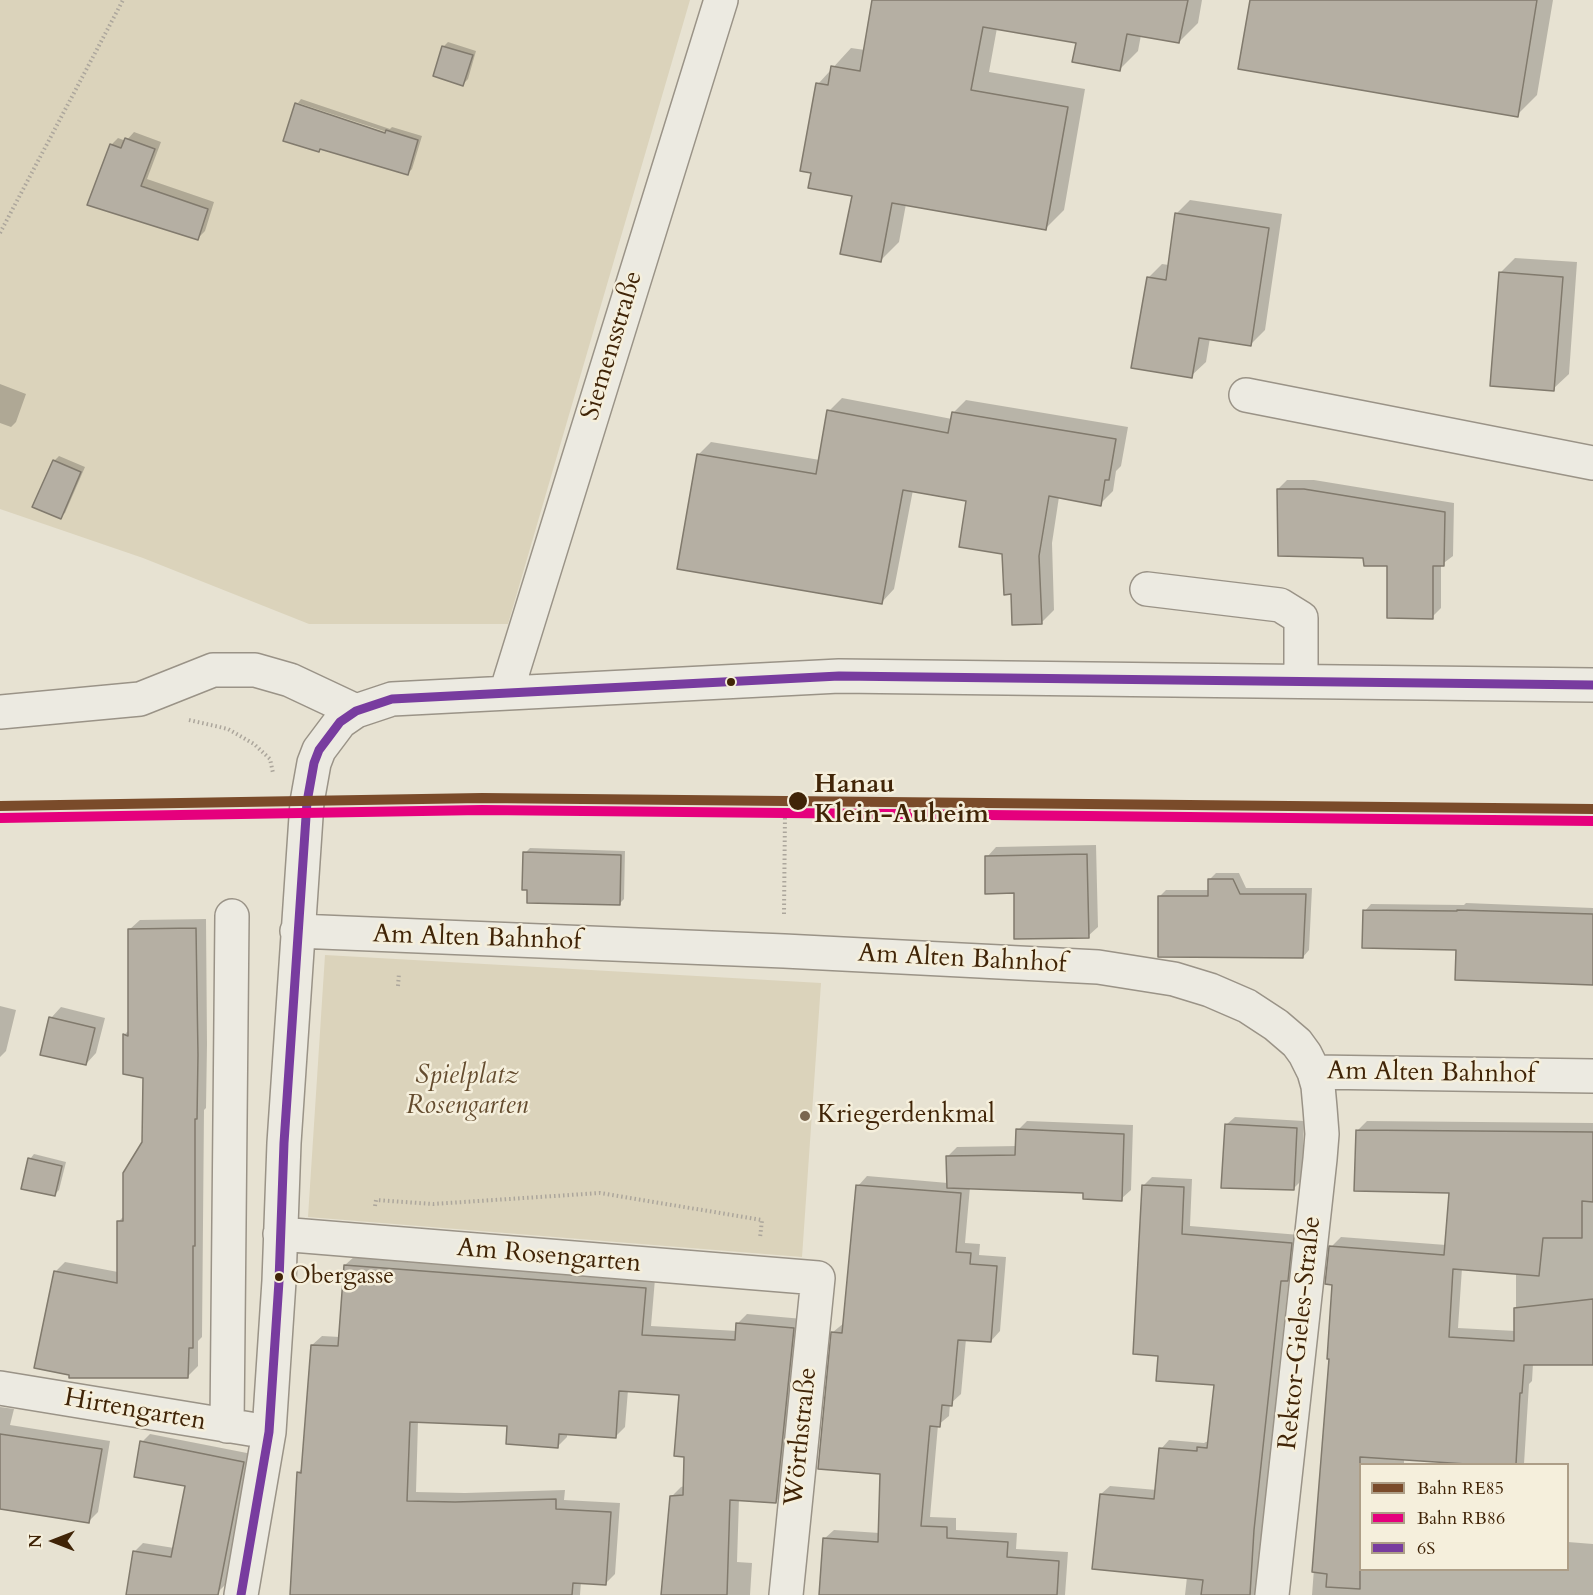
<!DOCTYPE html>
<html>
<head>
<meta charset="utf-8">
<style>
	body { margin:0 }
	#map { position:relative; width:1593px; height:1595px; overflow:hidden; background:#e7e2d2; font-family:Cardo,serif }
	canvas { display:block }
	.legend { position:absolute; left:1359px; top:1463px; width:210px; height:108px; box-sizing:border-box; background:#f5efdc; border:2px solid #ad9e87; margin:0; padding:8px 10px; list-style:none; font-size:18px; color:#402407 }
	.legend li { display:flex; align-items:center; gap:12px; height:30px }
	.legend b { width:30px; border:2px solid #ad9e87 }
	.north { position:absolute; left:24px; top:1511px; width:60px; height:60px; -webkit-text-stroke:4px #f5efdc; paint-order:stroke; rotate:270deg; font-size:16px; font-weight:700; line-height:24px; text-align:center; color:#402407 }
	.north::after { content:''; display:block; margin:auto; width:21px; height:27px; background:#402407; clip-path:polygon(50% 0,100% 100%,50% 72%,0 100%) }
</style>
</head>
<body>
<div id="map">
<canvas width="1593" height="1595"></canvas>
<ul class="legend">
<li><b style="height:8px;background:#7a4b2a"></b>Bahn RE85</li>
<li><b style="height:8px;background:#e5007d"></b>Bahn RB86</li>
<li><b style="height:8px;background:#783c9f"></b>6S</li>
</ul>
<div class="north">N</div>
</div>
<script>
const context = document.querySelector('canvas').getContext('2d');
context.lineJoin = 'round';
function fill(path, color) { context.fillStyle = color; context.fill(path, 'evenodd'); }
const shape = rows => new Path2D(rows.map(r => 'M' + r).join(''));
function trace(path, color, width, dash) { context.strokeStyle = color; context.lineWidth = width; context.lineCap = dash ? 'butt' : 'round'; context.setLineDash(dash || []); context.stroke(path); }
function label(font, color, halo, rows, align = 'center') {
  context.font = font + ' Cardo,serif'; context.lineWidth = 5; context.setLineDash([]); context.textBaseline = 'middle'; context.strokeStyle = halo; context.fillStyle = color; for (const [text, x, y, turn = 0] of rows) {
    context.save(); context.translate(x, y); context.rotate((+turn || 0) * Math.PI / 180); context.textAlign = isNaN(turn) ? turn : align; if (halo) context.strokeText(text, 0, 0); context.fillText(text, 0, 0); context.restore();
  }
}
const green = shape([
	[0,0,690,0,508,624,309,624,143,558,0,509],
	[325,955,821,983,802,1257,308,1217]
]);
const shadow = shape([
	[874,0,1202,0,1198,23,1179,42,1141,35,1138,51,1120,69,1077,42,997,28,989,72,1085,89,1064,210,1045,229,906,204,899,242,881,260,854,195,818,84,851,48,865,50],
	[1251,0,1553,0,1537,95,1517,115],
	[448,42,476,51,468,79,463,84,443,47],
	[301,99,390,129,392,127,422,136,412,169,407,174,322,148,319,151,285,140,297,104,297,106,392,137,393,134,298,103],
	[134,132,161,142,147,179,214,202,205,231,198,238,89,204,111,145,118,138,126,141],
	[1190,200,1282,214,1265,330,1251,344,1210,338,1206,362,1191,376,1148,278,1162,264,1169,265,1176,214],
	[1515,258,1577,262,1569,374,1553,389,1500,273],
	[0,384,26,394,16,422,11,427,0,423],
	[842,398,952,419,953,413,966,400,1128,427,1121,466,1116,471,1113,491,1100,504,1059,497,1052,543,1054,610,1041,623,1012,593,1003,552,968,500,913,490,894,589,882,602,698,455,711,442,820,460,829,411],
	[59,456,85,467,65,513,60,517,54,461],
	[1287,480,1314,480,1454,503,1453,556,1441,565,1441,608,1432,617,1389,564,1278,489],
	[1096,845,1098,927,1088,936,1015,891,987,857,996,847],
	[530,848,625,851,624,899,619,904,525,853],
	[1216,873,1239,873,1246,888,1312,888,1309,950,1303,957,1160,896,1166,890,1210,890,1210,879],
	[1466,903,1593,908,1593,983,1457,948,1365,911,1371,904,1464,905],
	[206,919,207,1044,206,1108,204,1110,202,1337,198,1341,198,1366,188,1376,55,1272,65,1262,118,1272,118,1222,124,1216,144,1142,144,1077,124,1035,130,1029,130,929,140,920],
	[0,1006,16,1010,6,1051,0,1057],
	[61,1007,105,1018,96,1053,86,1064,51,1018],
	[1235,1117,1304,1121,1302,1180,1294,1188,1226,1125],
	[1027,1121,1133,1125,1131,1190,1121,1199,1084,1191,970,1187,965,1243,980,1244,979,1255,1006,1257,1000,1331,991,1341,966,1339,961,1394,950,1404,949,1416,938,1425,930,1517,956,1518,956,1530,1017,1533,1016,1549,1068,1552,1065,1595,821,1595,824,1539,834,1530,880,1533,881,1472,833,1332,844,1323,858,1186,867,1176,948,1183,947,1157,957,1147,1017,1146,1018,1130],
	[1367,1121,1593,1123,1593,1364,1533,1364,1532,1381,1529,1384,1524,1464,1465,1464,1465,1463,1404,1458,1404,1464,1360,1464,1360,1570,1568,1570,1568,1542,1593,1544,1593,1595,1312,1595,1330,1357,1334,1284,1331,1247,1341,1237,1446,1245,1451,1191,1357,1131],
	[1462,1268,1516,1272,1516,1331,1458,1328],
	[34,1154,66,1162,59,1190,54,1195,30,1159],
	[1152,1177,1192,1179,1190,1226,1300,1235,1296,1271,1289,1278,1255,1595,1185,1595,1187,1577,1101,1494,1110,1486,1157,1490,1161,1449,1169,1440,1204,1443,1210,1440,1215,1384,1159,1355,1144,1185],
	[355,1256,655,1279,651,1326,737,1331,737,1324,747,1314,803,1319,785,1492,776,1501,739,1499,737,1562,752,1563,750,1595,663,1595,672,1496,681,1487,685,1486,686,1455,681,1394,628,1390,625,1427,616,1436,567,1433,567,1437,558,1446,508,1425,418,1421,416,1492,465,1493,565,1490,564,1500,620,1503,615,1574,606,1583,581,1582,580,1595,327,1595,298,1473,303,1467,312,1345,322,1336,340,1337,345,1265],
	[0,1407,14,1409,10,1425,110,1441,98,1512,89,1521,0,1507],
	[150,1434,252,1454,226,1584,218,1592,134,1552,143,1543,174,1548,187,1485,142,1442]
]);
const building = shape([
	[872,0,1188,0,1179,43,1127,34,1120,71,1072,62,1076,43,983,27,971,90,1068,107,1046,230,892,203,881,262,840,254,852,196,808,188,811,173,800,171,816,83,828,85,831,66,860,71,872,0],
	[1250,0,1537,0,1518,117,1238,69,1250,0],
	[442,46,473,55,463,86,433,76,442,46],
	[295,103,385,133,386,130,418,140,408,175,320,149,319,152,283,141,295,103],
	[125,138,155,149,141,186,208,209,198,240,87,205,110,144,121,148,125,138],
	[1175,213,1269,228,1251,346,1199,338,1192,378,1131,368,1147,277,1166,280,1175,213],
	[1499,272,1563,277,1554,391,1490,386,1499,272],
	[827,410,948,433,952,412,1116,439,1109,480,1105,480,1101,506,1049,496,1039,556,1042,624,1012,625,1011,594,1004,595,1002,554,959,547,966,501,903,490,882,604,677,569,697,454,816,474,827,410],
	[53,460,81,472,61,519,32,507,53,460],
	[1277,489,1304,489,1445,512,1444,566,1433,566,1433,619,1387,618,1387,566,1364,566,1363,558,1278,556,1277,489],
	[523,852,621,855,620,905,527,903,527,890,522,890,523,852],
	[1087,854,1089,938,1014,939,1014,893,985,894,985,856,1087,854],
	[1208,879,1233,879,1240,894,1306,894,1303,958,1158,957,1158,896,1208,896,1208,879],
	[1363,910,1457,911,1457,910,1593,914,1593,985,1455,980,1456,950,1362,948,1363,910],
	[196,928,198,1055,197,1119,195,1119,195,1246,193,1246,193,1348,189,1348,188,1378,69,1378,69,1375,34,1368,54,1271,117,1283,117,1221,123,1221,123,1173,142,1142,143,1078,123,1074,123,1034,128,1036,128,929,196,928],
	[49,1017,95,1028,86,1065,40,1055,49,1017],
	[1225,1124,1297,1128,1294,1190,1221,1188,1225,1124],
	[1016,1129,1124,1134,1122,1201,1083,1199,1083,1193,947,1188,946,1156,1015,1155,1016,1129],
	[1356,1130,1593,1132,1593,1202,1582,1201,1582,1238,1543,1238,1539,1276,1453,1269,1449,1337,1514,1341,1514,1308,1593,1299,1593,1365,1524,1365,1522,1393,1520,1393,1516,1464,1466,1464,1360,1457,1360,1589,1326,1587,1327,1574,1312,1572,1329,1359,1327,1359,1332,1285,1325,1284,1329,1246,1444,1255,1449,1193,1354,1191,1356,1130],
	[28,1158,62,1166,55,1196,21,1189,28,1158],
	[856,1185,961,1193,956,1252,971,1253,970,1264,997,1266,991,1342,958,1340,952,1406,942,1405,940,1427,930,1426,921,1526,947,1527,947,1538,1008,1542,1007,1557,1059,1561,1057,1595,819,1595,823,1538,878,1542,880,1474,818,1469,831,1332,842,1333,856,1185],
	[1142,1185,1184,1187,1182,1234,1292,1243,1288,1281,1281,1281,1254,1530,1250,1595,1201,1595,1203,1580,1092,1569,1100,1494,1154,1499,1159,1448,1197,1451,1197,1447,1207,1448,1214,1385,1156,1381,1158,1356,1133,1354,1142,1185],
	[344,1265,646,1288,642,1335,735,1340,736,1323,794,1328,776,1503,730,1500,727,1595,661,1595,670,1496,683,1495,684,1457,674,1456,679,1395,619,1391,616,1438,559,1434,558,1448,506,1444,507,1426,410,1422,407,1501,455,1502,556,1499,556,1509,611,1512,606,1585,573,1583,572,1595,290,1595,297,1472,301,1473,311,1345,338,1346,344,1265],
	[0,1434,102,1449,89,1523,0,1509,0,1434],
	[140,1441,244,1462,218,1595,126,1595,133,1551,171,1557,185,1486,134,1477,140,1441]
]);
const path = shape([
	[0,233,123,0],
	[189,720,228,729,254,744,270,759,273,773],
	[784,914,785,812],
	[398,986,399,973],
	[375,1206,376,1200,433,1204,600,1193,762,1220,760,1238]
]);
const minor = shape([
	[1246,395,1593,463],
	[1147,589,1280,605,1301,618,1301,681],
	[506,693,721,0],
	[0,712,140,699,213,670,255,670,290,680,356,711],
	[297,931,784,951,1098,967,1174,979,1210,990,1247,1006,1276,1025,1297,1043,1305,1054,1314,1072,1593,1076],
	[280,1234,818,1278,786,1595],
	[0,1388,250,1429],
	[227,1426,232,916],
	[241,1595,269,1432,279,1281,284,1143,307,802,314,763,319,750,340,722,356,711,392,699,839,676,1593,685],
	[1272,1595,1320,1159,1322,1134,1320,1108,1318,1086,1314,1072]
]);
const bus1 = shape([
	[241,1595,269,1432,279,1281,284,1143,307,802,314,763,319,750,340,722,356,711,392,699,839,676,1593,685]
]);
const rail1 = shape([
	[0,806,482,798,1593,809]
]);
const rail2 = shape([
	[0,818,482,810,1593,821]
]);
const markers = [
	[731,682,5,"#402407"],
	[798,801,10,"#402407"],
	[805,1116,6,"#7a664e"],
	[279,1277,5,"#402407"]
];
const busNames = [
	["Obergasse",290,1277]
];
const streetNames = [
	["Siemensstraße",613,346,-73],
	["Am Alten Bahnhof",477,939,2],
	["Am Alten Bahnhof",962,960,3],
	["Am Alten Bahnhof",1431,1074,1],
	["Am Rosengarten",549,1257,5],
	["Rektor-Gieles-Straße",1301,1333,-84],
	["Hirtengarten",135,1411,10],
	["Wörthstraße",802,1437,-84]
];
const stopNames = [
	["Hanau",814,786],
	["Klein-Auheim",814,816]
];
const parkNames = [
	["Spielplatz",467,1077],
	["Rosengarten",467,1107]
];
const poiNames = [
	["Kriegerdenkmal",817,1116]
];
fill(green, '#dbd3bb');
fill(shadow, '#0003');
fill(building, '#b5afa3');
trace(building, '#817a6d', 1.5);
trace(minor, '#9a9387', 36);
trace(path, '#aca69c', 4, [1.5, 3]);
trace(minor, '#eceae1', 33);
trace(bus1, '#783c9f', 9);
trace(rail1, '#7a4b2a', 10);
trace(rail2, '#e5007d', 10);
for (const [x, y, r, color] of markers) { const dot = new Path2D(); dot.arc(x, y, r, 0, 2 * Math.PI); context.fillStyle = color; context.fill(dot); trace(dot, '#f5efdc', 2); }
label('24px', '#402407', '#f5efdc', busNames, 'left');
label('26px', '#402407', '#f5efdc', streetNames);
label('bold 26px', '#402407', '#f5efdc', stopNames, 'left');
label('italic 26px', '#644c2f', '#f5efdc', parkNames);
label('26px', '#402407', '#f5efdc', poiNames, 'left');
</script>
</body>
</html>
